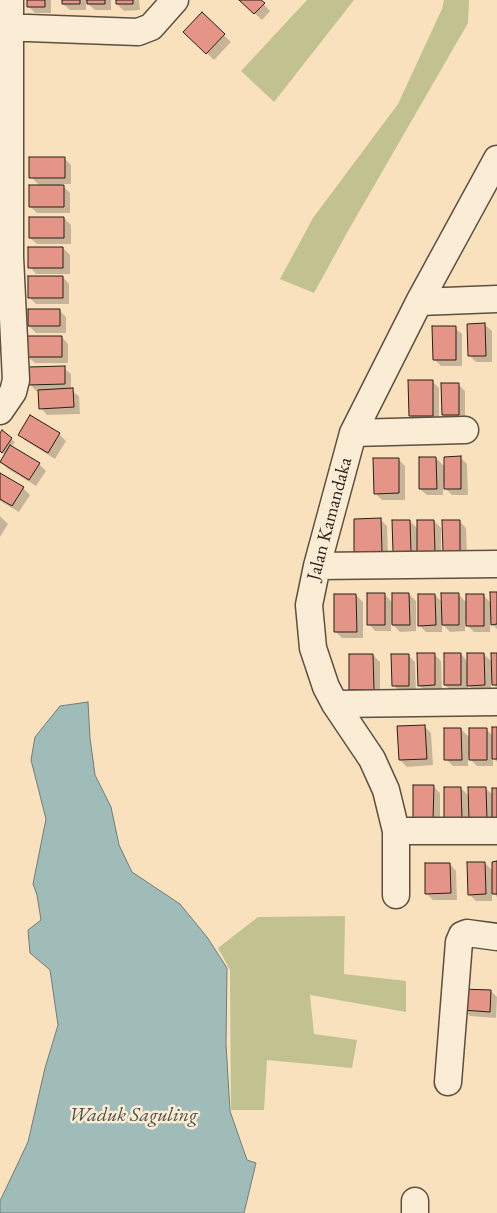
<!DOCTYPE html>
<html>
<head>
<meta charset="utf-8">
<style>
	body { margin:0 }
	canvas { display:block; background:#f9e1be }
</style>
</head>
<body>
<canvas width="497" height="1213"></canvas>
<script>
const context = document.querySelector('canvas').getContext('2d');
context.lineJoin = 'round';
function fill(path, color) { context.fillStyle = color; context.fill(path, 'evenodd'); }
const shape = rows => new Path2D(rows.map(r => 'M' + r).join(''));
function trace(path, color, width, dash) { context.strokeStyle = color; context.lineWidth = width; context.lineCap = dash ? 'butt' : 'round'; context.setLineDash(dash || []); context.stroke(path); }
function label(font, color, halo, rows, align = 'center') {
  context.font = font + ' "EB Garamond",serif'; context.lineWidth = 5; context.setLineDash([]); context.textBaseline = 'middle'; context.strokeStyle = halo; context.fillStyle = color; for (const [text, x, y, turn = 0] of rows) {
    context.save(); context.translate(x, y); context.rotate((+turn || 0) * Math.PI / 180); context.textAlign = isNaN(turn) ? turn : align; if (halo) context.strokeText(text, 0, 0); context.fillText(text, 0, 0); context.restore();
  }
}
const green = shape([
	[307,0,354,0,274,102,241,71],
	[444,0,469,0,468,23,348,231,314,293,280,279,313,218,398,104,442,9],
	[345,916,344,974,406,981,406,1012,310,995,314,1034,357,1040,352,1068,267,1060,264,1110,231,1110,230,970,218,948,258,917]
]);
const water = shape([
	[88,702,90,738,95,775,111,807,119,845,132,872,180,904,207,937,227,968,226,1044,230,1111,247,1160,256,1163,244,1213,0,1213,0,1201,28,1142,45,1068,58,1025,50,970,30,953,28,930,41,920,37,895,33,884,46,819,31,760,35,737,60,706,88,702]
]);
const shadow = shape([
	[28,0,51,0,51,13,35,13,28,6],
	[63,0,111,0,111,10,95,10,86,2,86,10,70,10,63,4],
	[117,0,139,0,140,10,124,11,117,4],
	[240,0,260,0,270,11,262,20],
	[202,14,231,42,214,60,185,32],
	[64,158,71,165,71,184,61,184,70,193,70,213,37,213,30,206,40,186,31,177],
	[64,218,71,225,71,244,37,244,30,238],
	[63,248,70,255,70,274,36,274,30,267],
	[63,277,69,284,69,304,36,304,29,297],
	[59,310,66,317,66,333,36,333,29,326],
	[485,325,492,331,492,362,476,362,469,355],
	[455,328,462,334,462,366,441,366,434,359],
	[62,337,68,344,68,363,35,363,28,357],
	[64,368,71,374,71,390,79,396,80,414,47,415,41,408,40,391,36,391,30,384],
	[432,381,439,388,439,422,417,423,410,416],
	[458,384,465,391,465,422,450,422,443,415],
	[2,432,15,442,11,447,39,464,46,471,36,486,8,469,1,462,5,455,0,451,0,435],
	[59,434,66,441,55,459,26,441,19,435],
	[436,458,445,467,461,458,467,464,468,495,452,495,443,486,443,495,427,495,420,489],
	[398,459,405,466,405,500,382,500,375,493],
	[0,474,23,488,30,495,19,512,0,501],
	[0,516,8,524,0,537],
	[381,520,387,526,388,558,362,558,355,551],
	[410,521,418,529,434,521,441,528,441,558,425,559,417,550,417,558,401,558,394,551],
	[459,521,466,528,467,558,451,559],
	[384,594,393,603,409,594,416,601,416,631,400,632,391,623,391,631,375,631,369,624],
	[458,594,467,603,483,595,492,604,497,594,497,629,490,622,490,632,474,632,465,623,465,631,450,632,442,624,442,632,426,632,419,625,435,595,443,603],
	[356,595,363,602,363,638,342,638,335,631],
	[434,654,441,661,442,692,426,692,419,685],
	[461,654,468,662,484,654,493,663,497,654,497,688,491,682,491,692,475,692,468,684,468,691,452,692,445,685],
	[373,655,380,662,380,696,357,696,351,690],
	[408,655,415,662,416,692,400,692,393,685],
	[424,726,431,733,433,765,407,767,400,760],
	[497,728,497,762,493,758,493,766,477,766,468,757,468,766,453,766,446,759,461,729,470,738,486,729,493,736],
	[433,786,440,793,440,826,414,819],
	[461,788,470,797,485,788,493,795,497,789,497,823,477,825,468,817,468,826,453,826],
	[485,863,494,872,497,863,497,897,492,891,492,901,476,901,469,894],
	[450,864,456,871,457,900,433,900,426,893],
	[491,991,497,997,496,1018,470,1016,463,1009]
]);
const building = shape([
	[27,0,45,0,45,7,27,7,27,0],
	[62,0,80,0,80,4,62,4,62,0],
	[87,0,105,0,105,4,87,4,87,0],
	[116,0,133,0,133,4,116,4,116,0],
	[239,0,261,0,265,3,254,14,239,0],
	[202,12,225,34,206,54,183,32,202,12],
	[29,157,65,157,65,178,29,178,29,157],
	[29,185,64,185,64,207,29,207,29,185],
	[29,217,64,217,64,238,29,238,29,217],
	[28,247,63,247,63,268,28,268,28,247],
	[28,276,63,276,63,298,28,298,28,276],
	[28,309,60,309,60,326,28,326,28,309],
	[485,323,486,356,468,356,467,324,485,323],
	[432,326,456,326,456,360,433,360,432,326],
	[27,336,62,336,62,357,27,357,27,336],
	[65,366,65,384,28,385,28,367,65,366],
	[408,380,433,380,433,416,409,416,408,380],
	[441,383,459,383,459,415,442,415,441,383],
	[73,388,74,407,39,409,38,390,73,388],
	[30,415,60,433,48,453,18,435,30,415],
	[2,430,12,438,2,453,0,451,0,433,2,430],
	[10,445,40,463,29,480,0,462,10,445],
	[461,456,461,489,444,489,444,457,461,456],
	[419,457,436,457,437,489,419,489,419,457],
	[373,458,399,458,399,493,374,494,373,458],
	[0,473,24,487,12,506,0,499,0,473],
	[381,518,382,552,354,552,354,519,381,518],
	[392,520,410,520,411,552,393,552,392,520],
	[417,520,434,520,435,552,417,552,417,520],
	[442,520,460,520,460,552,443,552,442,520],
	[490,592,497,592,497,624,491,625,490,592],
	[367,593,385,593,385,625,367,625,367,593],
	[392,593,409,593,410,625,392,625,392,593],
	[441,593,459,593,459,625,442,625,441,593],
	[334,594,356,594,357,632,334,632,334,594],
	[418,594,435,594,436,625,418,626,418,594],
	[466,594,484,594,484,626,466,626,466,594],
	[417,653,435,653,435,685,418,686,417,653],
	[444,653,461,653,461,685,444,685,444,653],
	[467,653,484,653,485,685,467,686,467,653],
	[491,653,497,653,497,685,492,685,491,653],
	[349,654,373,654,374,690,349,690,349,654],
	[391,654,409,654,409,686,392,686,391,654],
	[425,725,427,759,399,760,397,726,425,725],
	[492,727,497,727,497,759,492,759,492,727],
	[444,728,461,728,462,760,444,760,444,728],
	[469,728,487,728,487,760,469,760,469,728],
	[413,785,434,785,433,820,413,820,413,785],
	[444,787,461,787,462,819,444,820,444,787],
	[468,787,486,787,487,819,469,819,468,787],
	[492,788,497,788,497,820,492,820,492,788],
	[497,861,497,894,492,894,492,862,497,861],
	[467,862,485,862,486,894,468,895,467,862],
	[425,863,450,863,451,893,425,894,425,863],
	[461,989,491,990,490,1012,462,1010,461,989]
]);
const minor = shape([
	[0,27,138,32,151,27,175,0],
	[419,302,497,299],
	[0,411,13,392,16,380,10,257,10,0],
	[353,433,465,430],
	[317,566,497,564],
	[335,704,497,702],
	[396,831,497,831],
	[396,895,396,831,386,790,372,759,335,704,326,687,313,648,309,605,317,566,353,433,419,302,497,159],
	[448,1082,459,942,462,935,467,933,497,937],
	[415,1213,415,1201]
]);
const streetNames = [
	["Jalan Kamandaka",330,519,-75]
];
const waterNames = [
	["Waduk Saguling",133,1116]
];
fill(green, '#c1c28f');
fill(water, '#a0bcb9');
trace(water, '#707d78', 1);
fill(shadow, '#0003');
fill(building, '#e59588');
trace(building, '#281f16', 1);
trace(minor, '#5c5040', 29);
trace(minor, '#fbecd5', 26);
label('19px', '#281f16', '#fbecd5', streetNames);
label('italic 20px', '#4c4e47', '#fbecd5', waterNames);
</script>
</body>
</html>
